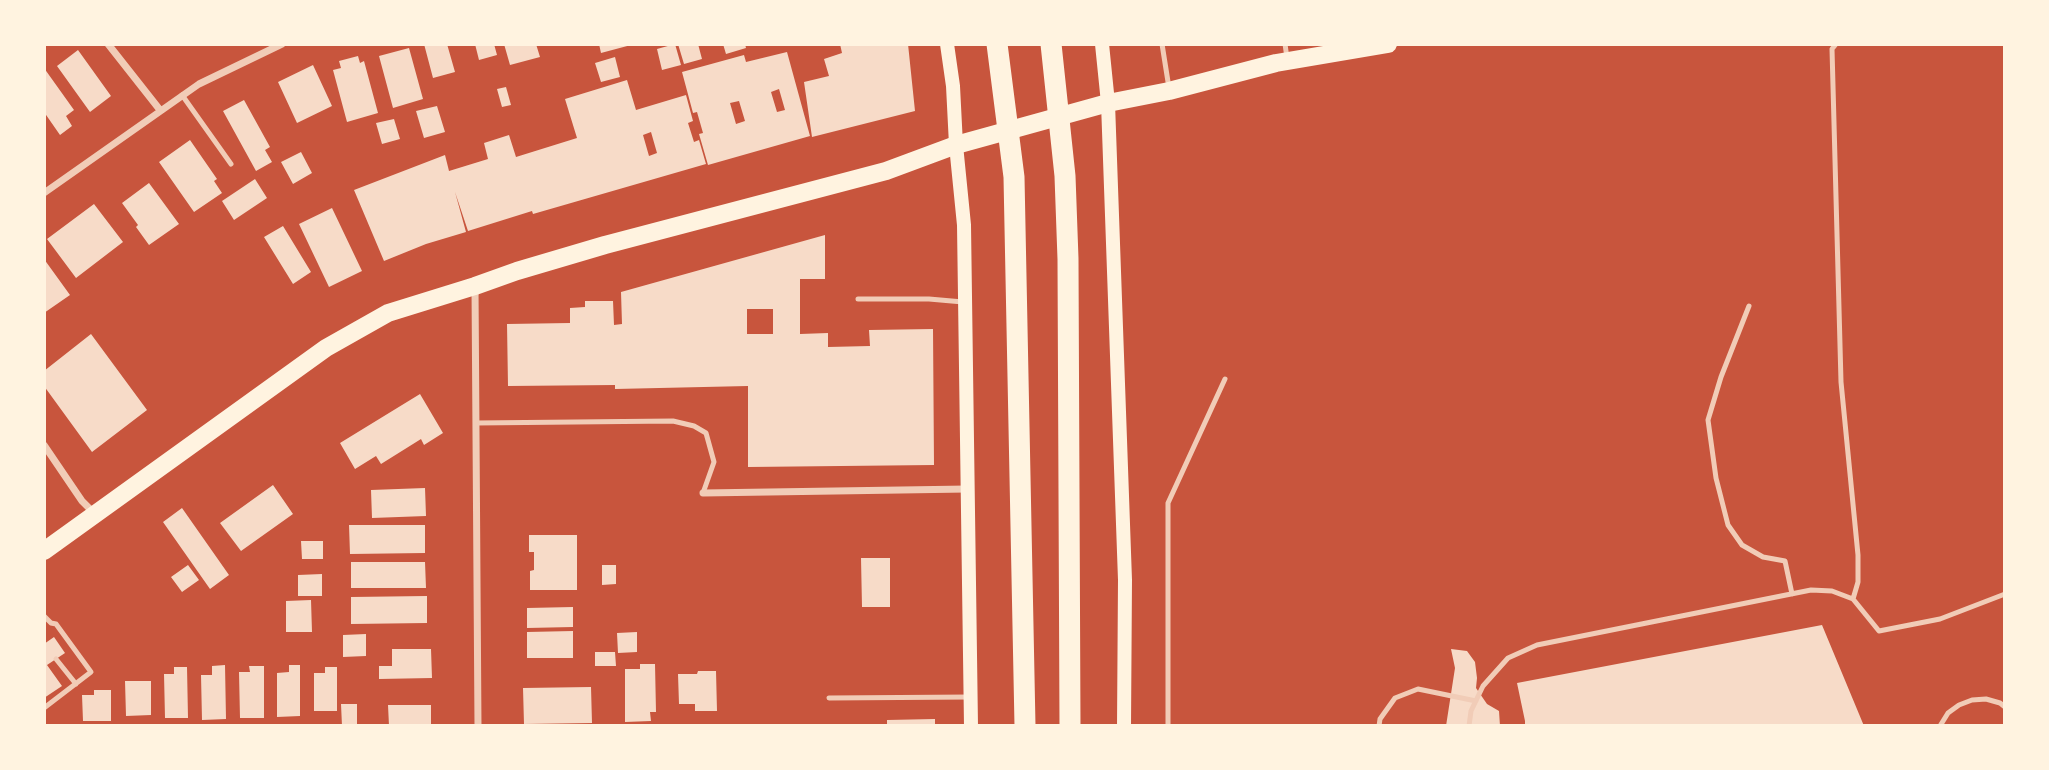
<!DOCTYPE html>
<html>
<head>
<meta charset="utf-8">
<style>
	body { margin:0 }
	#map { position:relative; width:2049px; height:770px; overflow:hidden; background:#c8553d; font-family:"DejaVu Sans",sans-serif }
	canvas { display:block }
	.frame { position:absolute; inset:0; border:46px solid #fff3e0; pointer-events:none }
</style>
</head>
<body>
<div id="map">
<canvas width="2049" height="770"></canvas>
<div class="frame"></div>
</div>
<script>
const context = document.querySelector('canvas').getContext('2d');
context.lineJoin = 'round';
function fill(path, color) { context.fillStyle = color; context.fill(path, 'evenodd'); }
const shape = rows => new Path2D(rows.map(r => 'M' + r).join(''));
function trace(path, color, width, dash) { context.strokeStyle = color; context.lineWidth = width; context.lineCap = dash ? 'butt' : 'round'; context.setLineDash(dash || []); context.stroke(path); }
const building = shape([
	[424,44,447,44,455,72,433,78],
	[475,44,494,44,497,55,479,60],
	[504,44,536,44,540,57,510,65],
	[599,44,631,44,631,45,601,53],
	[675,44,681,65,662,70,657,49],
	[678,44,698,44,702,59,684,64],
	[723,44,745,44,746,48,726,54],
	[840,44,908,44,915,111,812,137,804,82,829,76,824,59,842,53],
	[409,48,423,99,393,108,379,56],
	[78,50,111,96,90,112,57,66],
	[787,52,810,136,708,165,699,134,703,133,697,112,693,113,682,72,744,55,746,62],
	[779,89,785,110,777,112,771,92],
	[739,101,745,121,736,124,730,103],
	[358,56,360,63,364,61,378,113,347,122,333,70,341,68,339,61],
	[615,57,620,77,601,82,595,63],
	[313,65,332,106,297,123,278,82],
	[44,68,74,110,66,116,72,126,60,135,44,112],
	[627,80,636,110,686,95,693,121,688,123,694,142,699,140,706,164,533,214,532,211,468,231,455,192,466,232,426,244,384,261,354,190,445,155,449,171,488,159,484,143,509,135,516,157,577,138,565,99],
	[651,132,657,153,649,156,643,135],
	[506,87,511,105,502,107,497,89],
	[244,100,270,147,265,150,272,162,256,171,223,111],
	[437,106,445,132,424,138,416,111],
	[394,119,400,139,382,144,376,123],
	[190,140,217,179,214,181,222,193,194,212,159,162],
	[301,152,312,173,293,184,281,162],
	[255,179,267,198,234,220,222,201],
	[149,183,179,224,149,245,136,227,138,225,122,203],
	[94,204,123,242,76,278,47,239],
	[332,208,362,271,329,287,299,224],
	[283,226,311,272,293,284,264,237],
	[825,235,825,279,800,279,800,334,828,333,828,347,870,346,869,330,933,329,934,465,748,467,748,386,615,389,615,385,508,386,507,324,570,323,570,308,585,307,585,301,613,301,614,325,622,324,621,292],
	[747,309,773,309,773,334,747,334],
	[44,259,70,295,44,313],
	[91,334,147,410,92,452,44,386,44,371],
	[420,394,443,433,424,445,421,439,381,464,376,456,355,469,340,443],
	[273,485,293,514,241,551,220,523],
	[425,488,426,516,372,518,371,490],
	[182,508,229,575,210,589,163,522],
	[349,525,425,525,425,553,350,554],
	[529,535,577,535,577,590,530,590,530,571,534,570,534,552,529,552],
	[301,541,323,541,323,559,302,559],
	[861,558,890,558,890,607,862,607],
	[351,562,425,562,426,588,351,588],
	[188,565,199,580,182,592,171,577],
	[602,565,616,565,616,584,602,585],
	[322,574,322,596,298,596,298,575],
	[427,596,427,623,351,624,351,597],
	[311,600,312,632,286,632,286,601],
	[573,607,573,627,527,628,527,608],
	[1822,625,1864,726,1525,726,1525,721,1517,683],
	[573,631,573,658,527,658,527,632],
	[637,632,637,652,618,653,617,633],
	[366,634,366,656,343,657,343,635],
	[54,637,65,653,47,665,62,686,44,698,44,644],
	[392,649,431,649,432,678,379,679,379,666,392,666],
	[1451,649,1467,651,1475,662,1477,678,1476,688,1487,704,1499,711,1500,726,1446,726,1455,668],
	[595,652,615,652,616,666,595,666],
	[640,664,655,664,656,712,650,712,651,721,625,722,625,669,640,669],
	[225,665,226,719,202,720,201,675,212,675,212,666],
	[289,665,300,665,300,716,277,717,277,673,289,672],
	[249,666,264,666,264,718,240,718,239,672,250,672],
	[174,667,187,667,188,718,165,718,164,674,174,674],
	[325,667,337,667,337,711,314,711,314,673,325,673],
	[698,671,716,671,717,711,695,711,695,704,679,704,678,674,697,674],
	[125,681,151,681,151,715,126,716],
	[591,687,592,723,524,724,523,688],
	[94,690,111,690,111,721,83,721,82,695,94,695],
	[341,704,357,704,357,726,342,726],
	[388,705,431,705,431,726,389,726],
	[935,719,935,726,887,726,887,720]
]);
const service = shape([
	[1162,44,1169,88],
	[1285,44,1287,58],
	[1836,44,1832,49,1841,382,1858,555,1858,582,1853,599],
	[182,95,231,164],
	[858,299,929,299,963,302],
	[1749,306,1721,377,1708,420,1716,478,1728,525,1742,545,1763,557,1785,561,1792,594],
	[476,423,673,421,694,426,706,433,714,462,703,493],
	[44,616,51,623,56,624,91,672,44,708],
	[56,659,76,684],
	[829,698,970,697],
	[1168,726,1168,503,1225,379],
	[1379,726,1380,719,1395,698,1418,689,1476,701],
	[1469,726,1471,711,1483,686,1508,658,1537,645,1811,590,1832,591,1853,599,1879,631,1940,619,2005,594],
	[1940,726,1948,713,1959,705,1972,700,1986,699,2000,703,2005,707]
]);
const minor = shape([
	[108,44,160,110],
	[44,193,199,84,282,44],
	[475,287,478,726],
	[44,445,82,501,94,513],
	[703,493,967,489]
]);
const secondary = shape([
	[947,44,953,86,956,145,964,225,971,726],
	[1102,44,1108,103,1125,580,1124,726]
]);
const primary = shape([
	[44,551,326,348,388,313,475,286,517,271,605,245,886,171,956,145,1108,103,1169,91,1276,63,1388,44]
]);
const motorway = shape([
	[997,44,1014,177,1025,726],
	[1051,44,1065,176,1068,259,1070,726]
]);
fill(building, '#f7dbc8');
trace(service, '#f1ccb7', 5);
trace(minor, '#f1ccb7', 7);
trace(secondary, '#fff3e0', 14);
trace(primary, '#fff3e0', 18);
trace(motorway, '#fff3e0', 21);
</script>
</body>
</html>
